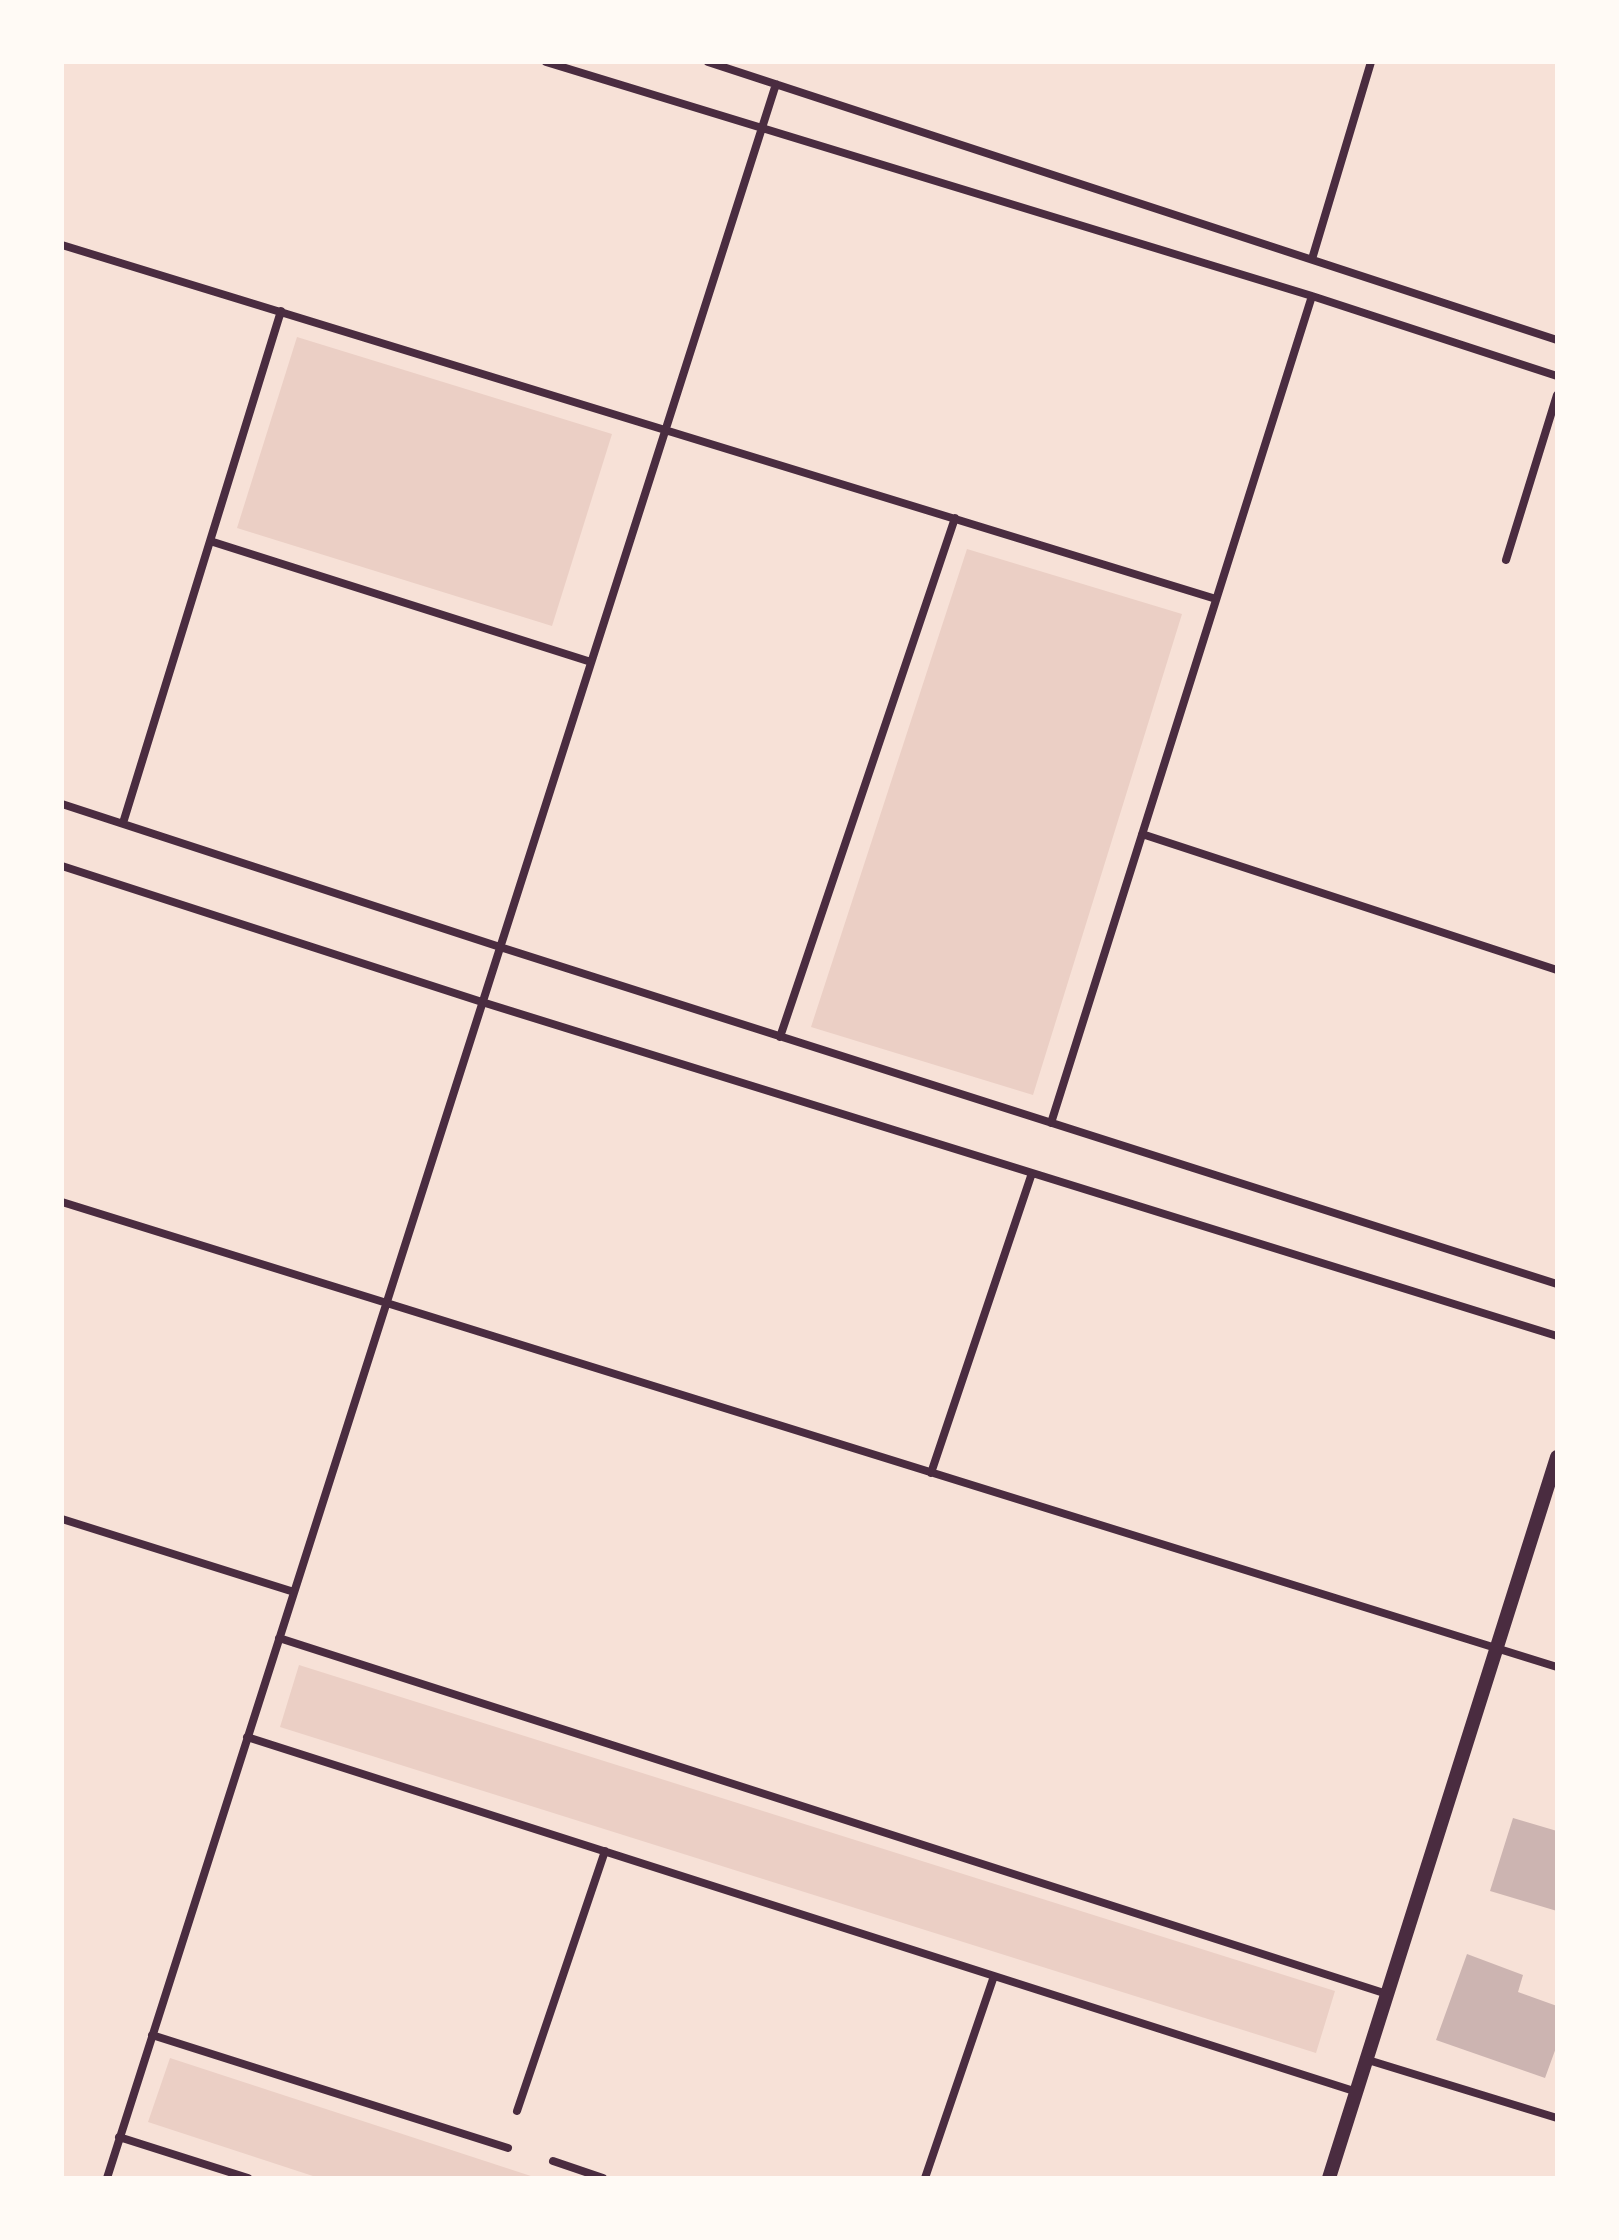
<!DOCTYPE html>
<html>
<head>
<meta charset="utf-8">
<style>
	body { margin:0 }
	#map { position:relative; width:1619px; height:2240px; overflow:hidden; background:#f7e1d7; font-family:Overpass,sans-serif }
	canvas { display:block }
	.frame { position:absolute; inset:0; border:64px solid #fffaf5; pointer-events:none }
</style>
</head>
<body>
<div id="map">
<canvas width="1619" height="2240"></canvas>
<div class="frame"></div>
</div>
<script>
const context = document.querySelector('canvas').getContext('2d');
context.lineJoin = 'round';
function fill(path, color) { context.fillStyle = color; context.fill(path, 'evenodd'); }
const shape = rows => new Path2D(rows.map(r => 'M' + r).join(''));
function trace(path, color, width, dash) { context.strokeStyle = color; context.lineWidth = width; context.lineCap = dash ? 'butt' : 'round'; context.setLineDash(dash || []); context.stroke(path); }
const green = shape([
	[297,337,612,434,552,626,237,528],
	[967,549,1182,614,1033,1095,811,1027],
	[299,1665,1335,1991,1316,2053,280,1727],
	[170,2058,537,2178,319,2178,148,2122]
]);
const building = shape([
	[1513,1818,1557,1831,1557,1911,1490,1891],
	[1467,1954,1523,1975,1518,1992,1557,2006,1557,2045,1545,2078,1436,2040]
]);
const minor = shape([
	[546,62,1312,296,1557,376],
	[708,62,1557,340],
	[62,245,1216,599],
	[1312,259,1371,62],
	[210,541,591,662],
	[1506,560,1557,395],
	[62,804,500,947,1557,1284],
	[123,823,281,311],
	[1142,834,1557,970],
	[62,866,482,1002,1557,1336],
	[780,1037,955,518],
	[1051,1123,1312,296],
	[62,1202,1557,1667],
	[931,1473,1032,1173],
	[62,1519,294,1592],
	[279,1638,1387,1994],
	[247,1737,1357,2092],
	[152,2035,508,2148],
	[1368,2060,1557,2118],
	[517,2111,605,1851],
	[119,2137,248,2178],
	[553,2161,603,2178],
	[107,2178,776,84],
	[925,2178,994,1976]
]);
const tertiary = shape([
	[1329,2178,1557,1457]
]);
fill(green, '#ebcfc5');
fill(building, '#ccb4b1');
trace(minor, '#4a2c40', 8);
trace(tertiary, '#4a2c40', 14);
</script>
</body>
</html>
